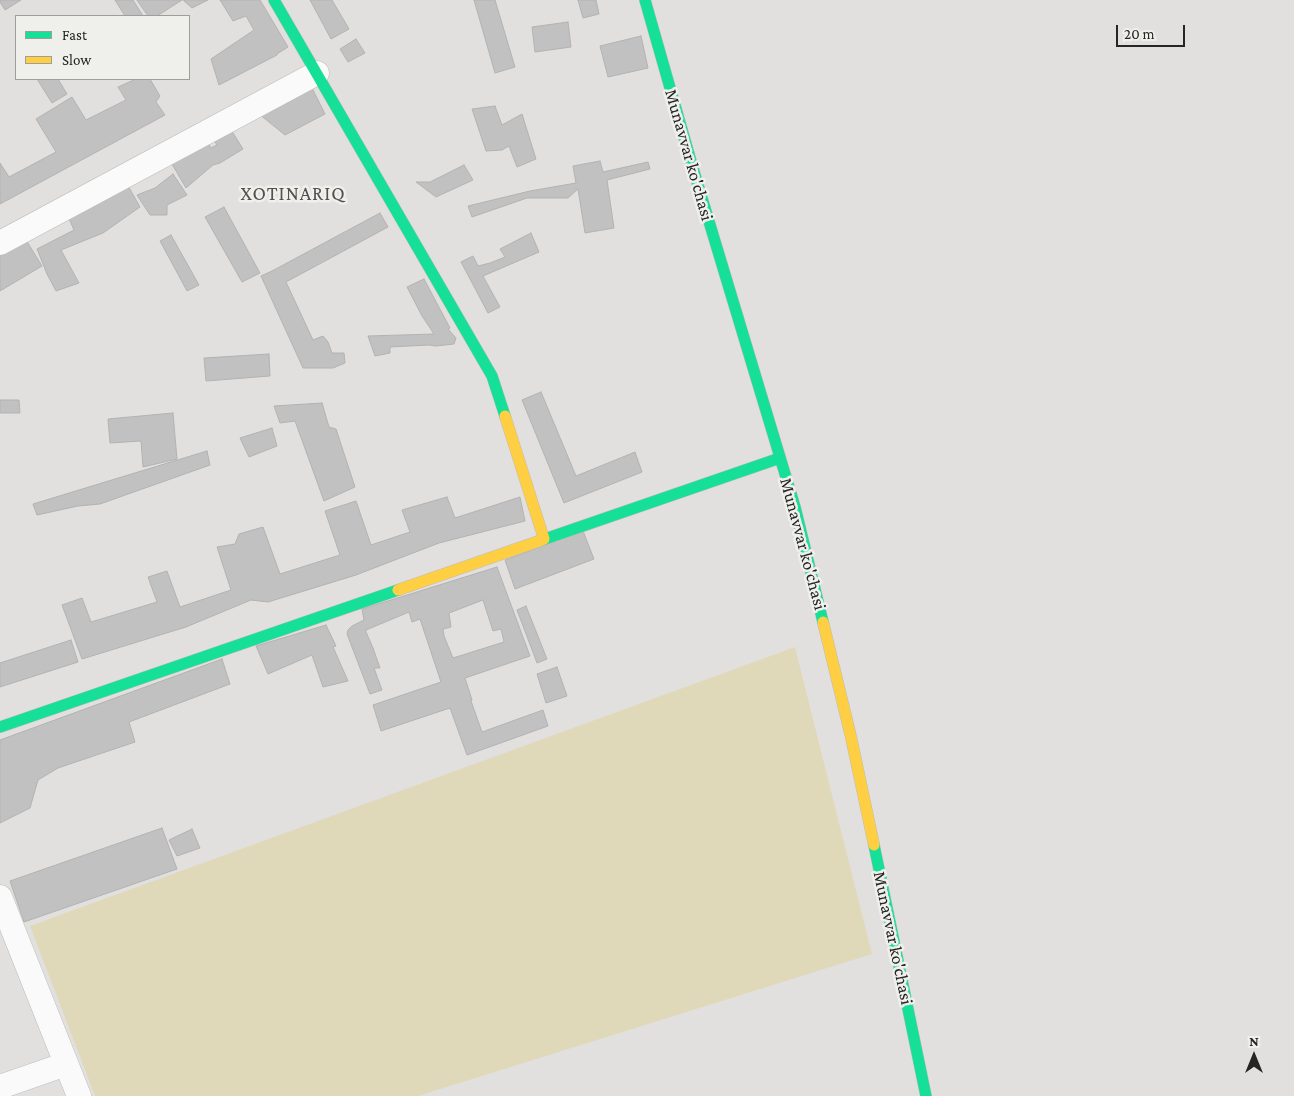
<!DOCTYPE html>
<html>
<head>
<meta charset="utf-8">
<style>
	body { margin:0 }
	#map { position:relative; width:1294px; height:1096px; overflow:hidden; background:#e1e0df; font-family:"Crimson Pro",serif }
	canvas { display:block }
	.legend { position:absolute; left:15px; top:15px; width:175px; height:65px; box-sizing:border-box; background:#efefeb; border:1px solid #9e9e9b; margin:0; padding:6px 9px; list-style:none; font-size:15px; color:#252523 }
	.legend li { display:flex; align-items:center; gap:10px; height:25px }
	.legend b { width:25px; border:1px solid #9e9e9b }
	.north { position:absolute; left:1229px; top:1031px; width:50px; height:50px; -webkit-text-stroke:4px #efefeb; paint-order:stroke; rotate:0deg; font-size:14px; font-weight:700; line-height:20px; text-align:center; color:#252523 }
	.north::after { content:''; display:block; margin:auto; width:18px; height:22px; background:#252523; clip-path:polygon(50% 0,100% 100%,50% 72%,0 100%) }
	.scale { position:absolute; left:1116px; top:25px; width:69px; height:22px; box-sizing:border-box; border:2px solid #252523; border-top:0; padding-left:6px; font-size:15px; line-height:18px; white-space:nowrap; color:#252523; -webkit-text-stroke:4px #efefeb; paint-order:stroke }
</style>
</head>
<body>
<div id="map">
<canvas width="1294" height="1096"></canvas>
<ul class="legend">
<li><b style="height:6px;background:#16e098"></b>Fast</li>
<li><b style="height:6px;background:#ffcf43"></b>Slow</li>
</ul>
<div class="north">N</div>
<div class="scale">20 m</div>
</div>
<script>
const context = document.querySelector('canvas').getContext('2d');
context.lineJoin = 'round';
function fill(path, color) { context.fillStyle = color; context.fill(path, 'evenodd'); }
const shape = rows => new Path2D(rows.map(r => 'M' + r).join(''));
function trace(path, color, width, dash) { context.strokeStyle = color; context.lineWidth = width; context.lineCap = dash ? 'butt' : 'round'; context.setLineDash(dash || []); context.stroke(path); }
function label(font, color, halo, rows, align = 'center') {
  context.font = font + ' "Crimson Pro",serif'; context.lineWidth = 5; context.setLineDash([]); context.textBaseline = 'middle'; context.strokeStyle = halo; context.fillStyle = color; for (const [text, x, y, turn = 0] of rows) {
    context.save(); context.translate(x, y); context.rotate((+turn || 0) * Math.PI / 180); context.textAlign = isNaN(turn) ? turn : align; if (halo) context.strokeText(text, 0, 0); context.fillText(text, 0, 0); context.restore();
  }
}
const green = shape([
	[795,647,872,954,418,1096,95,1096,30,926]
]);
const building = shape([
	[0,0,21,0,5,10,0,2,0,0],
	[115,0,133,0,143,16,125,16,115,0],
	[137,0,182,0,157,16,148,16,137,0],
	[183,0,208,0,192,8,183,0],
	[220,0,260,0,288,47,277,54,277,55,219,85,211,59,254,30,246,16,233,21,220,0],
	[310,0,332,0,349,29,331,39,310,0],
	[474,0,495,0,515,67,495,73,474,0],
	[578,0,596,0,599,14,583,18,578,0],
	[568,22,571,47,535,52,532,27,568,22],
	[641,36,648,68,608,77,600,46,641,36],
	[356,39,365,53,348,62,340,49,356,39],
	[37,79,58,79,67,94,52,103,37,79],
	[136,79,150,79,160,96,156,102,165,115,0,204,0,163,9,177,56,152,36,119,72,97,86,120,126,100,118,87,136,79],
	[310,84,325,114,285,135,259,114,310,84],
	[495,106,502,125,522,114,536,159,517,167,509,146,502,150,486,151,472,109,495,106],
	[228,125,243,149,220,163,213,165,186,188,169,159,205,137,211,148,217,145,211,135,228,125],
	[600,161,603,172,648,162,650,169,607,180,614,228,585,233,578,189,568,198,527,198,472,217,468,206,530,191,576,183,573,166,600,161],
	[464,165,473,180,436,197,416,182,430,182,464,165],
	[173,174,187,195,167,205,167,215,150,215,137,195,155,188,173,174],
	[127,184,140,207,103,233,61,250,79,283,56,291,47,274,37,249,74,230,67,214,127,184],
	[224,207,260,273,242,282,205,217,224,207],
	[380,213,388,227,286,282,313,340,323,336,328,342,332,353,344,353,345,363,333,368,303,368,261,276,272,271,380,213],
	[531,233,539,252,483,276,500,307,488,313,461,262,473,256,478,266,490,263,505,257,500,249,531,233],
	[23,235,42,266,0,291,0,248,23,235],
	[171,235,199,285,187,291,160,241,171,235],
	[424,279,450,328,448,329,456,338,454,344,436,346,429,345,390,347,390,353,375,356,368,336,434,334,422,316,407,287,424,279],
	[269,354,270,376,206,381,204,358,269,354],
	[541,392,576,476,635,452,642,472,564,503,522,400,541,392],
	[0,400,19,400,20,413,0,413,0,400],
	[322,403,329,427,336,429,355,487,324,501,295,421,280,423,274,406,322,403],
	[173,413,177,459,143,467,141,441,110,443,108,419,173,413],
	[272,428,277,446,249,457,240,438,272,428],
	[207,451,210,465,100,504,78,506,37,515,33,504,207,451],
	[447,497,455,518,520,497,525,521,439,543,356,575,268,602,251,600,186,627,82,659,62,605,82,598,91,622,157,602,148,577,167,571,180,607,231,590,217,547,235,544,239,534,263,527,280,574,340,555,325,511,356,501,371,545,410,532,402,510,447,497],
	[583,531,594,559,515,589,505,560,583,531],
	[497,567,530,656,465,678,472,700,471,701,482,732,543,710,548,726,467,755,450,708,381,731,373,705,441,682,420,619,412,622,409,612,366,630,366,632,373,648,380,668,374,668,382,690,370,694,347,634,348,630,352,626,364,620,362,609,497,567],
	[483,600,493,631,501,629,504,642,453,658,444,636,443,629,451,627,449,613,483,600],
	[526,606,547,659,537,663,517,610,526,606],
	[326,625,336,646,333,647,348,681,323,687,312,655,268,674,256,646,326,625],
	[71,640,78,662,0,687,0,663,71,640],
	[222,659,230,684,129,722,135,742,58,768,38,780,30,808,0,823,0,740,222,659],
	[557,667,567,696,546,703,537,674,557,667],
	[162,828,177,869,24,922,10,881,162,828],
	[192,829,200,848,177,856,169,840,192,829]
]);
const street = shape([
	[0,243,317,73],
	[0,897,79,1096],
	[0,1087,66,1064]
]);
const fast = shape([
	[274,0,492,376,505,416],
	[645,0,692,165,795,507,823,622],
	[542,540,780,458],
	[0,727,398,590],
	[874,845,926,1096]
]);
const slow = shape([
	[505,416,544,539],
	[398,590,542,540],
	[823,622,851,737,874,845]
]);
const streetNames = [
	["Munavvar ko'chasi",689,155,74],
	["Munavvar ko'chasi",803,544,75],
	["Munavvar ko'chasi",893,938,78]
];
const quarterNames = [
	["XOTINARIQ",293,194]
];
fill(green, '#dfd9ba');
fill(building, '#c2c1c1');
trace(building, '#b3b2b2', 1);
trace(street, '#bdbcbb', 25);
trace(fast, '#bdbcbb', 12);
trace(slow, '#bdbcbb', 12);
trace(street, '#fafafa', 24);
trace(fast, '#16e098', 11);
trace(slow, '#ffcf43', 11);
label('18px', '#252523', '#efefeb', streetNames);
context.letterSpacing = '1px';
label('20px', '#53524f', '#efefeb', quarterNames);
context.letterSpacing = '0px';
</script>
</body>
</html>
